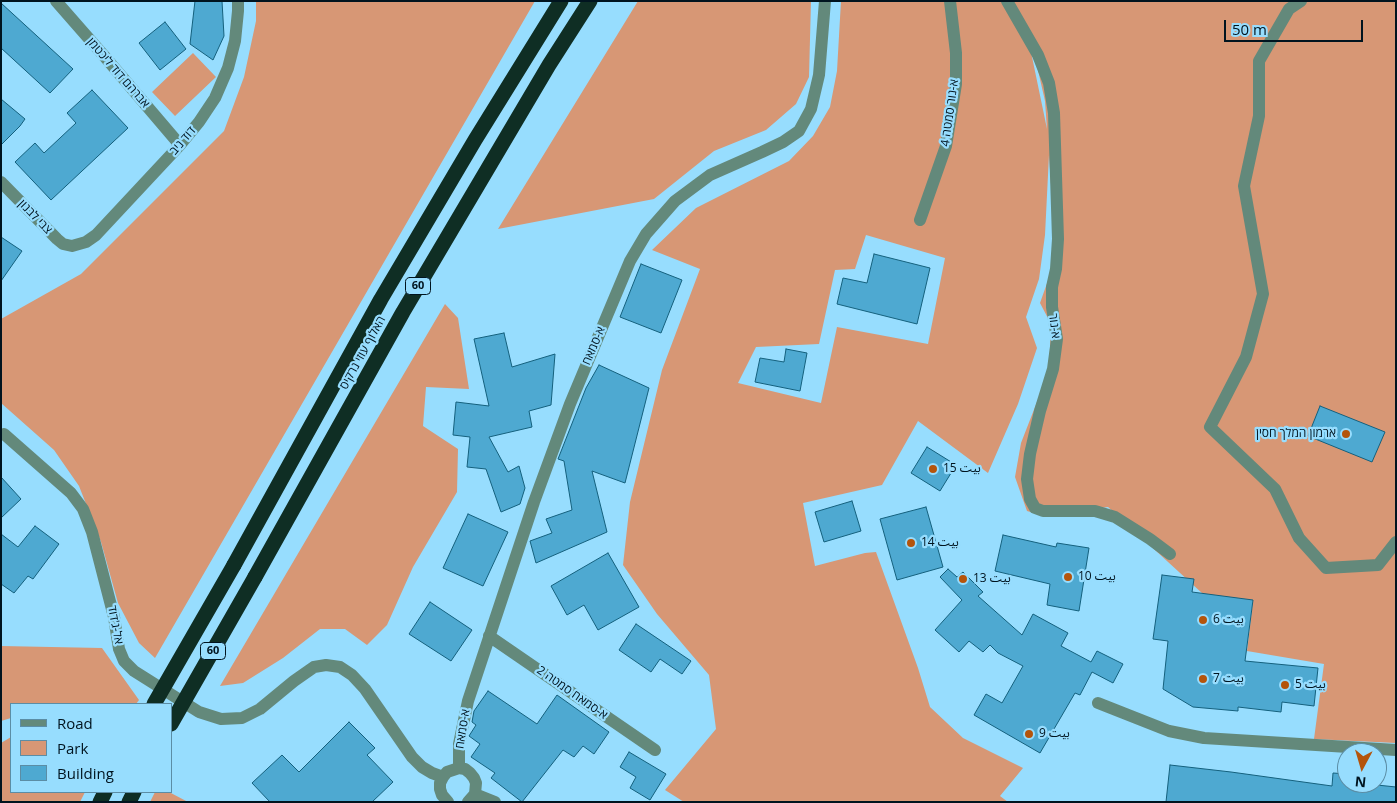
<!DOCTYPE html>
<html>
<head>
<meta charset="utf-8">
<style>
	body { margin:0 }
	#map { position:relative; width:1397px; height:803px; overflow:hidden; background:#97ddfe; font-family:"Open Sans",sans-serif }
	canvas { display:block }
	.frame { position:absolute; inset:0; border:2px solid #00141f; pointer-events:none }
	.legend { position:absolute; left:10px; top:703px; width:162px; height:90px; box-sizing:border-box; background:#97ddfe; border:1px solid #5b8da5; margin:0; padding:6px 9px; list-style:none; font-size:15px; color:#00141f }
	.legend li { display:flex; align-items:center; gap:10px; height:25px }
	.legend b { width:25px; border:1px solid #5b8da5 }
	.north { position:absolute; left:1337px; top:743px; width:50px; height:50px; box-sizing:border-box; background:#97ddfe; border:1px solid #5b8da5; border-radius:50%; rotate:186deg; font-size:14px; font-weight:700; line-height:20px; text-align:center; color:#00141f }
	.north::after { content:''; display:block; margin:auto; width:18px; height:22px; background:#b4540b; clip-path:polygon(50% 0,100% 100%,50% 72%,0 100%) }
	.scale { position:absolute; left:1224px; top:20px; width:139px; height:22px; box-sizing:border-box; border:2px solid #00141f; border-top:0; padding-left:6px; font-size:15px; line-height:18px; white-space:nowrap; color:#00141f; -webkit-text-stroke:4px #97ddfe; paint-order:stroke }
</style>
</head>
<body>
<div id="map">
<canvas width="1397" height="803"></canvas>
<div class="frame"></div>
<ul class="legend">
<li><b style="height:6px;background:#63897b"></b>Road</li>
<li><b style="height:14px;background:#d79775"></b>Park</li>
<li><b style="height:14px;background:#4ea9d1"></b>Building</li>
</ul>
<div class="north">N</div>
<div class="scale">50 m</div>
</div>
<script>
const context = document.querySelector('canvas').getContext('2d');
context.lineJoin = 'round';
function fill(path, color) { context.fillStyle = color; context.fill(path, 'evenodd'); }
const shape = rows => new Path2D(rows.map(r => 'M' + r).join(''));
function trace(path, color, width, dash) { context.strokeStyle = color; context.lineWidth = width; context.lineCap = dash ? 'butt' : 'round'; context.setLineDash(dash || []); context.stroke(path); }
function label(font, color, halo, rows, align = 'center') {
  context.font = font + ' "Open Sans","Noto Sans Arabic",Heebo,sans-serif'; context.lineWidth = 4.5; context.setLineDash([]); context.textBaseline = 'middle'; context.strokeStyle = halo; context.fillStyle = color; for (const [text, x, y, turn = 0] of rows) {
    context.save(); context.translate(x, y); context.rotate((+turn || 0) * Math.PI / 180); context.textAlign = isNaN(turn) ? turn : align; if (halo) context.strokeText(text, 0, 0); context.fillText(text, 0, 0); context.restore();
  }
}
const green = shape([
	[256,1,535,1,155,658,139,643,118,603,101,542,79,486,54,450,1,403,1,319,81,274,224,131,244,77,256,21],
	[638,1,811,1,809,77,796,104,766,130,714,151,654,199,498,229],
	[841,1,1003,1,1031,52,1047,129,1045,101,1034,53,1005,1,1396,1,1396,743,1314,739,1324,664,1247,651,1253,601,1203,594,1108,507,1044,516,1027,511,1015,477,1021,443,1049,371,1051,324,1040,303,1056,258,1049,155,1045,235,1039,279,1026,317,1037,348,1018,404,988,473,918,421,882,485,803,503,815,566,865,553,876,552,918,668,930,707,963,738,1023,768,1000,796,1008,802,684,802,665,790,716,729,709,675,657,614,623,565,630,502,662,370,700,269,652,250,696,208,789,161,813,136,830,107,837,71],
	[866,235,945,258,928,344,837,327,821,403,738,383,756,347,819,344,835,270,855,269],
	[193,53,216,77,175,116,152,92],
	[445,304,458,318,469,389,426,387,423,426,458,449,457,492,413,567,387,625,367,645,345,629,320,629,283,658,243,683,220,686],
	[1,646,102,648,139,700,136,704,11,704,11,718,1,721],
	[11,737,11,792,85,792,80,802,1,802,1,743],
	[155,792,169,792,188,802,150,802]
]);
const building = shape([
	[195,1,222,1,224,36,213,60,190,44,195,1],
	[1,3,73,69,50,93,1,48,1,3],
	[165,22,186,49,160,70,139,43,165,22],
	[92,90,128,128,51,200,15,162,35,143,44,153,76,123,67,113,92,90],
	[1,99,25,119,20,126,1,145,1,99],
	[1,237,22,251,1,281,1,237],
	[874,254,930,268,917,324,837,304,843,278,867,283,874,254],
	[641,264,682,280,661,333,620,317,641,264],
	[504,333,512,367,555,354,551,405,529,411,532,427,489,437,508,472,519,466,525,488,520,504,501,512,486,469,467,467,470,437,453,435,456,402,489,406,474,339,504,333],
	[786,349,807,353,800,391,755,382,760,358,784,362,786,349],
	[599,365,649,388,625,483,592,471,607,532,536,563,530,541,552,533,546,519,572,510,564,461,558,459,586,388,599,365],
	[1320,406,1385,432,1372,462,1308,436,1320,406],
	[927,447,956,465,940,491,911,473,927,447],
	[1,477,21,499,1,518,1,477],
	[852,501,861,531,824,542,815,512,852,501],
	[926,507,943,567,897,580,880,519,926,507],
	[468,514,508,532,483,586,443,568,468,514],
	[35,526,59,544,33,579,28,576,14,593,1,584,1,534,18,547,35,526],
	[1003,535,1056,547,1057,543,1089,548,1079,611,1047,605,1050,584,995,571,1003,535],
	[608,553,639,607,598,630,584,605,567,615,551,586,608,553],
	[948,569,957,577,963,572,983,592,978,596,1022,635,1033,614,1068,633,1061,646,1091,662,1097,651,1123,664,1113,683,1092,672,1080,695,1075,693,1040,753,974,715,986,694,1002,703,1023,666,998,653,990,645,983,652,969,641,959,652,935,630,962,600,940,577,948,569],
	[1162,575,1194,579,1192,592,1253,600,1245,661,1318,668,1314,706,1282,702,1281,712,1238,707,1238,711,1193,707,1163,689,1168,641,1153,639,1162,575],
	[430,602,472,630,451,661,409,634,430,602],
	[636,624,691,661,682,674,660,659,651,672,619,650,636,624],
	[488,691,537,724,557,695,609,732,594,754,583,746,574,757,563,750,522,802,491,778,495,773,471,757,480,744,469,736,476,725,472,722,474,711,488,691],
	[349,722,375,748,367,755,393,782,372,802,270,802,252,783,282,755,299,772,349,722],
	[629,752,666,774,650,800,630,788,636,777,620,767,629,752],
	[1170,765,1231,772,1332,786,1333,773,1347,774,1347,783,1377,783,1377,785,1396,787,1396,802,1166,802,1170,765]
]);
const minor = shape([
	[56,1,105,57,180,145],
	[1007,1,1038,55,1049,83,1054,113,1058,239,1056,269,1052,287,1052,307,1057,339,1053,369,1040,411,1030,454,1027,479,1030,499,1035,508,1043,511,1095,511,1115,517,1150,539,1170,554],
	[1301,1,1289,9,1259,61,1259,116,1244,186,1263,294,1246,357,1210,427,1275,489,1299,538,1326,568,1378,565,1396,542],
	[1,182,57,239,63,244,72,246,86,242,96,235,180,145,199,122,215,98,228,68,235,41,238,11,238,1],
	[920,220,946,146,956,84,956,53,950,1],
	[4,434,71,493,83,509,92,532,114,617,119,649,124,661,134,671,199,712,221,719,242,718,260,709,294,681,314,667,326,665,340,667,352,675,365,689,412,757,422,767,432,773,443,777],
	[489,636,655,750],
	[1098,703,1169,731,1204,738,1396,750],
	[459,768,459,744,468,701,534,502,570,404,630,261,646,234,675,201,710,175,762,152,783,142,799,131,811,109,819,75,825,1],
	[475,794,495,802],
	[448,802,442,795,440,789,440,783,443,777,447,772,459,768,465,769,470,773,474,778,476,783,475,794,468,802]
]);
const highway = shape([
	[234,565,381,299,475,140,561,1],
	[255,577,403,312,549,65,590,1],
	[100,802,105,792],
	[129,802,134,792]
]);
const highwayBridge = shape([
	[154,704,234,565],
	[171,724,255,577]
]);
const markers = [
	[1346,434,5,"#b4540b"],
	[933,469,5,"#b4540b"],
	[911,543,5,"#b4540b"],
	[1068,577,5,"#b4540b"],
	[963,579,5,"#b4540b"],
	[1203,620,5,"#b4540b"],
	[1203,679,5,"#b4540b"],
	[1285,685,5,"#b4540b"],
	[1029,734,5,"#b4540b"]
];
const shields = [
	[418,286,25],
	[213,651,25]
];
const shieldNames = [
	["60",418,286],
	["60",213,651]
];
const streetNames = [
	["אברהם דוד ליכטמן",118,73,49],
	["א-נור סמטה 4",950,113,-82],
	["דוד ניב",183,141,-49],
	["צבי לבנון",35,217,46],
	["א-נור",1054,326,83],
	["א-סמאח",594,346,-67],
	["האלוף עוזי נרקיס",363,353,-61],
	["אל-ג'דוד",115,625,79],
	["א-סמאח סמטה 2",572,693,35],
	["א-סמאח",463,729,-81]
];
const poiNames = [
	["ארמון המלך חסין",1336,434,"right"],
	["بيت 15",943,469],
	["بيت 14",921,543],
	["بيت 10",1078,577],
	["بيت 13",973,579],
	["بيت 6",1213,620],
	["بيت 7",1213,679],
	["بيت 5",1295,685],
	["بيت 9",1039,734]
];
fill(green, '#d79775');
fill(building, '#4ea9d1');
trace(building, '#14607d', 1);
trace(minor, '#63897b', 12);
trace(highway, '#0f2e24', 15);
trace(highwayBridge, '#0f2e24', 15);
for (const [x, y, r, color] of markers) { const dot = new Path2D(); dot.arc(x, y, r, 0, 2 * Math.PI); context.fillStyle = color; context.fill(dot); trace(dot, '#97ddfe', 2); }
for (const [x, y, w] of shields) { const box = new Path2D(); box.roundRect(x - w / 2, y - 8.5, w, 17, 4); context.fillStyle = '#97ddfe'; context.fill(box); trace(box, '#00141f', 1); }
label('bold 11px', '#00141f', null, shieldNames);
label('12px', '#00141f', '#97ddfe', streetNames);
label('12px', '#00141f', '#97ddfe', poiNames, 'left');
</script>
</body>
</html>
